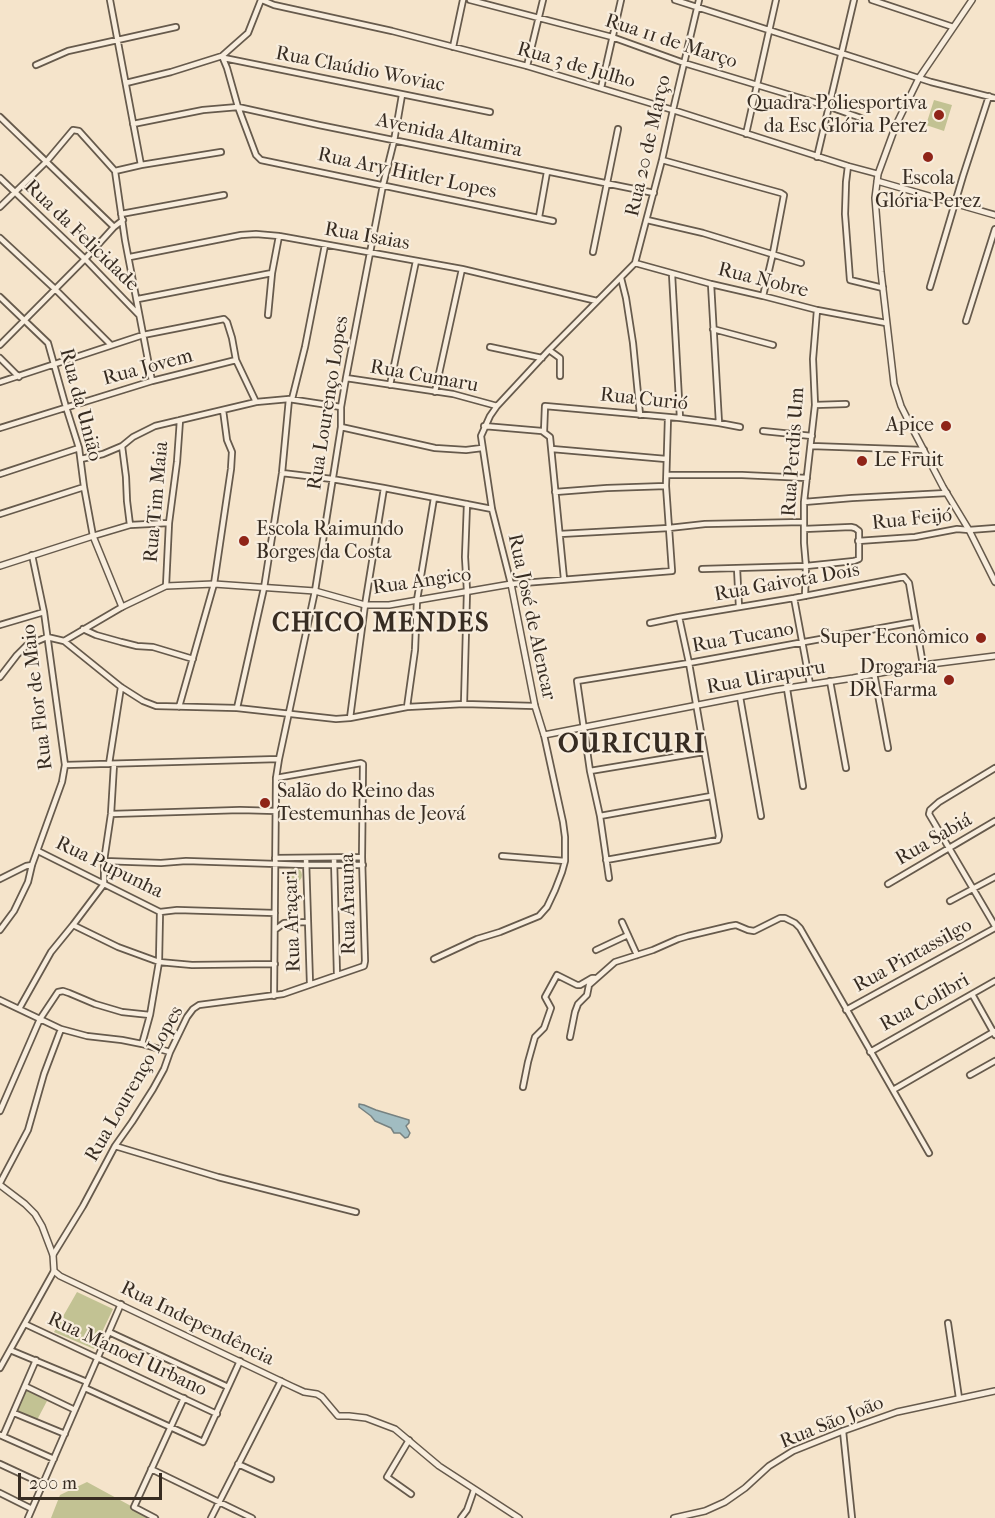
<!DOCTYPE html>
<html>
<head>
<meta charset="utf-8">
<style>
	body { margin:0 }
	#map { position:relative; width:995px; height:1518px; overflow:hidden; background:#f5e4cb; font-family:"IM FELL French Canon",serif }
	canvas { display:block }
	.scale { position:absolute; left:18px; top:1473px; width:144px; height:27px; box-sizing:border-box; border:3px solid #372c22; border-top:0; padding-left:8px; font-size:18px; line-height:21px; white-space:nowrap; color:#372c22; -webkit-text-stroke:4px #f8eddd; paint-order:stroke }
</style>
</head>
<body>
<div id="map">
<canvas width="995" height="1518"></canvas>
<div class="scale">200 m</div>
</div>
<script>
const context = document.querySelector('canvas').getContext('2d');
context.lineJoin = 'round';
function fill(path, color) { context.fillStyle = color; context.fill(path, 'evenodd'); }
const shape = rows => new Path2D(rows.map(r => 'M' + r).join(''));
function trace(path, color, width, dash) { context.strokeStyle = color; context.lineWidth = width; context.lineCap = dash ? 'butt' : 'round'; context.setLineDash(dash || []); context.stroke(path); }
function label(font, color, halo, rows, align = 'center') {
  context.font = font + ' "IM FELL French Canon",serif'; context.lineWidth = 4.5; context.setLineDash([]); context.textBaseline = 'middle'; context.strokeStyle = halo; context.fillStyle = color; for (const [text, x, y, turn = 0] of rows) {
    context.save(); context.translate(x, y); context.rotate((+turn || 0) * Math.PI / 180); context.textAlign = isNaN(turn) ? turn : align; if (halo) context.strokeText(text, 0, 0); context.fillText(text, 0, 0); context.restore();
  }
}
const green = shape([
	[934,100,952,105,944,131,926,125],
	'288 875a7 7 0 1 1 14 0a7 7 0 1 1-14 0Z',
	[77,1292,113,1309,94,1349,54,1332],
	[26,1390,47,1401,37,1420,16,1411],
	[87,1482,153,1518,51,1518,60,1495]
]);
const water = shape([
	[359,1104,364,1105,376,1110,409,1120,409,1123,406,1126,410,1133,408,1137,405,1138,400,1133,394,1133,391,1128,375,1121,371,1116,359,1107,359,1104]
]);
const minor = shape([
	[110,0,141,165],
	[262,0,274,5,392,31,527,66,673,110,848,166,878,174],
	[470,0,612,37,684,63,830,107,861,118],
	[675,0,931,82,995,98],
	[872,0,953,27],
	[453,47,463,0],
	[222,56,227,68,238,107,256,155,261,160,553,221],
	[224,58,490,112],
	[36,65,68,51,176,27],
	[527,66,543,0],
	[126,83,171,72,222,56,248,33,261,0],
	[601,88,621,0],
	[0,117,114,227],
	[133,124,203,110,238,107,319,125,654,193],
	[746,134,776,0],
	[817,157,854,0],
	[662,160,781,193,784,195,773,253,763,296],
	[848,166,846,182,845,214,850,280,883,288],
	[115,171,125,240,152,381],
	[115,171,141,165,221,152],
	[0,178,85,259,139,315],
	[0,207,47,161,73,130,79,131,115,171],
	[121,214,224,195],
	[539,217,547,172],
	[647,220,703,233,801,263],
	[0,238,55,289,111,345],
	[593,252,618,129],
	[130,257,241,235,256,234,279,236,462,269,597,301],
	[635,263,711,284,763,296,817,310,886,323],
	[672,274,680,418],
	[621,278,626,298,633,343,640,415],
	[711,284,719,423],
	[930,287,963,176,989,96],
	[0,297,48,343,66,407,79,448,84,487,93,536,130,525,169,523],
	[138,299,272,273],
	[268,315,272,273,279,236],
	[966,321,995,229],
	[713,329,773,345],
	[0,345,85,259,114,227,123,220],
	[490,347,542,358],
	[549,350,560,358,560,376],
	[0,358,19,377],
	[346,378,453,394,497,406],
	[0,382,143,335,224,319,227,322,232,338,236,360,256,402],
	[390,385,416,261],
	[435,392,462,269],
	[292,399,305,347,325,245],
	[815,405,846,404],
	[668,417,666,486,672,571,511,584,492,509,481,436,490,416,497,406,549,350,635,263,662,160,673,110,699,0],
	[484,426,542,431,550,437,564,579],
	[341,427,435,448,466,450,482,448],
	[0,428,152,381,236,360],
	[763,431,812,436],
	[544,432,545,406,680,418,719,423,740,427],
	[122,446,126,477,127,501,130,525],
	[811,446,924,450],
	[552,449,666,459],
	[81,459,103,454,122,446,133,437,155,426,256,402,289,399,341,407],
	[282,473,332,479,384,488,492,509],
	[0,474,79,448],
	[667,475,742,475,807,478],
	[555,492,607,488,666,486],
	[804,502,852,498,947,493],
	[0,514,84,487],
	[560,534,669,528,705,524,804,522],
	[858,541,915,537,957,529,969,530,995,528],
	[737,568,739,607],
	[702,569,806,566,854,561,859,559,859,531,855,528,851,527,804,529],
	[166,586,169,523,177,462,180,420],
	[805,596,806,566,804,543,804,502,815,405,813,359,817,310],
	[794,598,810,684],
	[650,623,679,617,794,598,904,577,909,583,923,665],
	[0,625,44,612],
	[83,629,96,635,121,642,137,646,153,647,193,659],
	[64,641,121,687,143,701,156,706,237,708,336,719,350,718,407,707,464,704,535,706],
	[874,673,888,748],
	[0,677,17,655,26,646,47,637,64,641,122,607],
	[830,681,846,768],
	[787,689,803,786],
	[740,697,761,816],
	[464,704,467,591,465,557,467,504],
	[179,707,214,584,231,469,232,452,227,440,223,410],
	[407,707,415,650,417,600,434,498],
	[237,708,264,588,282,473,289,399],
	[350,718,365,605,384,488],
	[109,764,121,687],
	[65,765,279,759],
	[995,768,939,802,930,810,929,814,995,926],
	[590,771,704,752],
	[111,814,240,810,276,811],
	[600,816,711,796],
	[38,851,160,912,177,910,275,913],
	[502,856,565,861],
	[275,858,362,857],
	[306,858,310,984],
	[334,858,337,975],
	[606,860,718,840,719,836,689,663,679,617],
	[104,861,161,863,186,861,307,865,363,865],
	[609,878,600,816,590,771,577,681,689,663,914,622],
	[0,879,26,866,32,865],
	[888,884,995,821],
	[950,901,995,877],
	[622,922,637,955],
	[73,925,118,947,159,962,192,965,275,964],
	[276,929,284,923,308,922],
	[0,930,14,911,28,882,32,865,62,782,65,765,44,612,32,555],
	[596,950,628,935],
	[434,959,477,939,500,932,539,916,547,907,555,890,562,872,565,861,565,837,563,822,544,735],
	[972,994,995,1035],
	[274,996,276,778,279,759,315,591,341,427,341,407,346,378,383,185,394,141,402,95],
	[0,1000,61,1029,87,1036,122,1040,142,1044,170,1052],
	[19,1009,51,952,73,925,104,884,104,861,111,814,114,764],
	[846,1010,995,928],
	[570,1037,575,1012,578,1004,587,995,589,985,615,962,653,950,678,939,688,936,730,926,736,925,748,930,754,931,780,918,785,918,795,923,800,928,929,1153],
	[142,1044,150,1015,159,962,160,912],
	[870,1052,995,981],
	[970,1075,995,1061],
	[523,1087,528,1062,535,1037,544,1028,551,1008,545,997,557,975,577,985,580,985,592,978,595,978],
	[893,1090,995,1031],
	[0,1111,40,1019,58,992,63,991,69,993,95,1004,122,1012,150,1015],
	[115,1146,218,1177,356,1212],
	[0,1183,28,1130,44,1074,61,1029],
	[53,1255,83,1206,115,1146,132,1122,153,1089,164,1069,170,1052,187,1017,193,1009,199,1005,283,994,364,966,365,961,362,857,363,764,361,763,276,778],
	[948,1323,959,1398],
	[25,1324,217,1414],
	[109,1332,228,1387],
	[10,1350,87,1382],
	[0,1368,54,1271],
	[25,1386,75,1410],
	[85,1388,203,1442,240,1361],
	[14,1413,65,1434],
	[843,1431,852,1518],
	[0,1435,54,1459],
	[3,1436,36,1360],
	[409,1440,387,1477,411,1494],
	[0,1464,43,1484],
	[238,1464,271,1479],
	[151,1469,252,1518],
	[0,1493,32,1509],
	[28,1518,121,1304],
	[155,1518,134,1507,184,1398],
	[211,1518,281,1381],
	[461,1518,467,1510,474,1490]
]);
const tertiary = shape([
	[972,0,919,78,896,125,878,174,875,198,881,272,894,384,901,406,910,424,943,487,969,530,995,582],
	[877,181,995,215],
	[0,566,93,536,122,607,166,586,214,584,315,591,365,605,389,605,511,584,535,706,544,735,775,690,853,678,923,665,995,656],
	[0,1185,25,1204,35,1214,42,1226,53,1255,54,1271,60,1276,291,1386,304,1392,317,1394,322,1397,338,1416,349,1416,366,1418,395,1429,439,1466,519,1518],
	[674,1518,705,1511,725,1502,745,1488,769,1466,793,1451,843,1431,897,1412,995,1391]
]);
const markers = [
	[939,115,6,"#8f2418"],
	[928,157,6,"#8f2418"],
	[946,426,6,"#8f2418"],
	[862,461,6,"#8f2418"],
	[244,541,6,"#8f2418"],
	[981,638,6,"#8f2418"],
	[949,680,6,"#8f2418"],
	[265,803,6,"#8f2418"]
];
const streetNames = [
	["Rua 11 de Março",671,42,18],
	["Rua 3 de Julho",576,66,16],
	["Rua Claúdio Woviac",360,70,11],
	["Avenida Altamira",449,136,12],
	["Rua 20 de Março",649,146,-77],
	["Rua Ary Hitler Lopes",407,174,12],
	["Rua da Felicidade",81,236,44],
	["Rua Isaias",367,237,10],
	["Rua Nobre",763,281,14],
	["Rua Jovem",148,368,-15],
	["Rua Cumaru",424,377,10],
	["Rua Curió",644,400,6],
	["Rua Lourenço Lopes",329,403,-81],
	["Rua da União",80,405,75],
	["Rua Perdis Um",794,452,-86],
	["Rua Tim Maia",157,502,-85],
	["Rua Feijó",912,520,-6],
	["Rua Angico",422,582,-8],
	["Rua Gaivota Dois",787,583,-10],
	["Rua José de Alencar",531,617,78],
	["Rua Tucano",743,638,-10],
	["Rua Uirapuru",766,678,-10],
	["Rua Flor de Maio",38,697,-97],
	["Rua Sabiá",934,840,-30],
	["Rua Pupunha",109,868,26],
	["Rua Arauna",349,904,-91],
	["Rua Araçari",293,921,-92],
	["Rua Pintassilgo",913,956,-29],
	["Rua Colibri",925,1003,-29],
	["Rua Lourenço Lopes",135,1084,-60],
	["Rua Independência",197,1324,26],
	["Rua Manoel Urbano",127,1355,25],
	["Rua São João",832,1423,-22]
];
const poiNames = [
	["Quadra Poliesportiva",927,104],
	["da Esc Glória Perez",927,127],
	["Escola",928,179,"center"],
	["Glória Perez",928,202,"center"],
	["Apice",934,426],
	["Le Fruit",874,461,"left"],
	["Escola Raimundo",256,530,"left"],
	["Borges da Costa",256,553,"left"],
	["Super Econômico",969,638],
	["Drogaria",937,668],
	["DR Farma",937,691],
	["Salão do Reino das",277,792,"left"],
	["Testemunhas de Jeová",277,815,"left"]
];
const districtNames = [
	["CHICO MENDES",381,625],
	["OURICURI",632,746]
];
fill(green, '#c2c293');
fill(water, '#a1bcc1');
trace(water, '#778281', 1.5);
trace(minor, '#665a4c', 8);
trace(tertiary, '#665a4c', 8);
trace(minor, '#f8eddd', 4.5);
trace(tertiary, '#f8eddd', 5);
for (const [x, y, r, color] of markers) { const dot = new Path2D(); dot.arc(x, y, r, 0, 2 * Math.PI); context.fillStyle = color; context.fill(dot); trace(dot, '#f8eddd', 2); }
label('20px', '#372c22', '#f8eddd', streetNames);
label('20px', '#372c22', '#f8eddd', poiNames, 'right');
context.letterSpacing = '1.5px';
label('bold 26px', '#372c22', '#f8eddd', districtNames);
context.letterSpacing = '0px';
</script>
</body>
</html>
